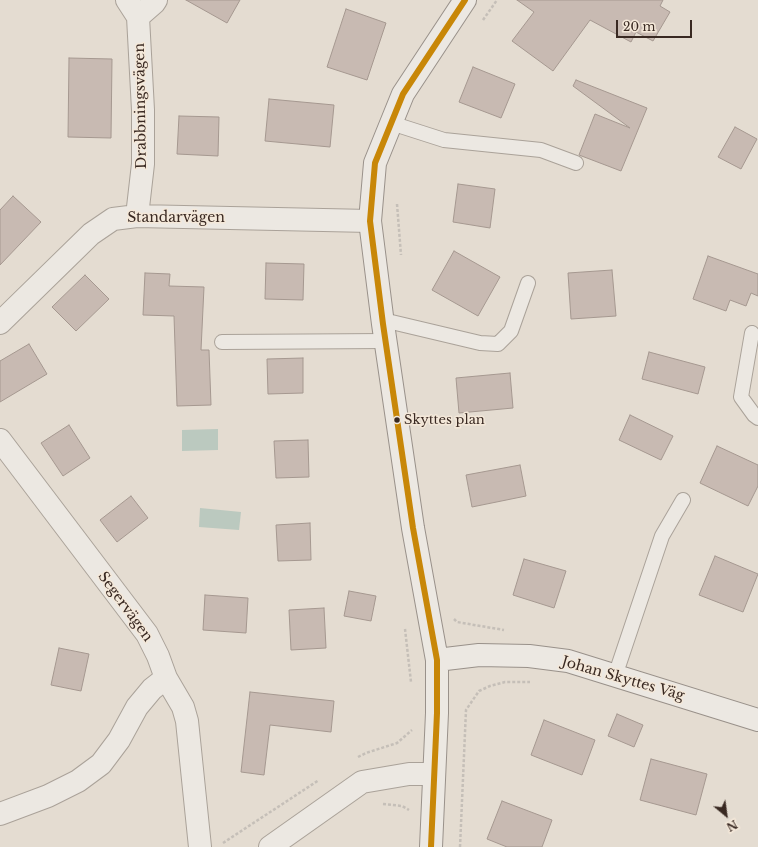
<!DOCTYPE html>
<html>
<head>
<meta charset="utf-8">
<style>
	body { margin:0 }
	#map { position:relative; width:758px; height:847px; overflow:hidden; background:#e4dcd1; font-family:"Libre Baskerville",serif }
	canvas { display:block }
	.north { position:absolute; left:706px; top:795px; width:40px; height:40px; -webkit-text-stroke:3px #f4e8d9; paint-order:stroke; rotate:151deg; font-size:11px; font-weight:700; line-height:16px; text-align:center; color:#392922 }
	.north::after { content:''; display:block; margin:auto; width:14px; height:18px; background:#392922; clip-path:polygon(50% 0,100% 100%,50% 72%,0 100%) }
	.scale { position:absolute; left:616px; top:20px; width:76px; height:18px; box-sizing:border-box; border:2px solid #392922; border-top:0; padding-left:5px; font-size:12px; line-height:14px; white-space:nowrap; color:#392922; -webkit-text-stroke:3px #f4e8d9; paint-order:stroke }
</style>
</head>
<body>
<div id="map">
<canvas width="758" height="847"></canvas>
<div class="north">N</div>
<div class="scale">20 m</div>
</div>
<script>
const context = document.querySelector('canvas').getContext('2d');
context.lineJoin = 'round';
function fill(path, color) { context.fillStyle = color; context.fill(path, 'evenodd'); }
const shape = rows => new Path2D(rows.map(r => 'M' + r).join(''));
function trace(path, color, width, dash) { context.strokeStyle = color; context.lineWidth = width; context.lineCap = dash ? 'butt' : 'round'; context.setLineDash(dash || []); context.stroke(path); }
function label(font, color, halo, rows, align = 'center') {
  context.font = font + ' "Libre Baskerville",serif'; context.lineWidth = 3; context.setLineDash([]); context.textBaseline = 'middle'; context.strokeStyle = halo; context.fillStyle = color; for (const [text, x, y, turn = 0] of rows) {
    context.save(); context.translate(x, y); context.rotate((+turn || 0) * Math.PI / 180); context.textAlign = isNaN(turn) ? turn : align; if (halo) context.strokeText(text, 0, 0); context.fillText(text, 0, 0); context.restore();
  }
}
const water = shape([
	[218,429,218,450,182,451,182,430],
	[200,508,241,512,239,530,199,527]
]);
const building = shape([
	[186,0,240,0,227,23,186,0],
	[517,0,663,0,660,6,670,12,653,41,636,32,631,42,590,20,553,71,512,41,534,12,517,0],
	[346,9,386,23,367,80,327,67,346,9],
	[69,58,112,59,111,138,68,137,69,58],
	[473,67,515,84,501,118,459,102,473,67],
	[576,80,647,108,621,171,579,155,595,114,630,128,573,86,576,80],
	[269,99,334,105,330,147,265,141,269,99],
	[179,116,219,117,218,156,177,154,179,116],
	[735,127,757,139,741,169,718,157,735,127],
	[458,184,495,189,490,228,453,222,458,184],
	[13,196,41,222,0,265,0,210,13,196],
	[454,251,500,277,478,316,432,290,454,251],
	[708,256,758,274,758,296,751,293,746,306,730,300,726,311,693,299,708,256],
	[266,263,304,264,303,300,265,299,266,263],
	[612,270,616,316,571,319,568,273,612,270],
	[145,273,170,274,169,286,204,287,201,350,209,350,211,405,177,406,174,316,143,315,145,273],
	[85,275,109,299,76,331,52,307,85,275],
	[29,344,47,374,0,402,0,361,29,344],
	[649,352,705,367,698,394,642,379,649,352],
	[303,358,303,393,268,394,267,359,303,358],
	[510,373,513,408,459,413,456,378,510,373],
	[630,415,673,436,661,460,619,440,630,415],
	[69,425,90,458,63,476,41,443,69,425],
	[308,440,309,477,276,478,274,441,308,440],
	[717,446,758,465,758,486,748,506,700,483,717,446],
	[520,465,526,496,472,507,466,475,520,465],
	[131,496,148,518,117,542,100,520,131,496],
	[310,523,311,560,278,561,276,525,310,523],
	[715,556,758,574,743,612,699,595,715,556],
	[524,559,566,571,554,608,513,595,524,559],
	[349,591,376,596,371,621,344,616,349,591],
	[205,595,248,598,246,633,203,630,205,595],
	[324,608,326,648,291,650,289,610,324,608],
	[59,648,89,654,81,691,51,685,59,648],
	[250,692,334,701,331,732,270,725,264,775,241,772,250,692],
	[617,714,643,725,634,747,608,736,617,714],
	[544,720,595,740,582,775,531,755,544,720],
	[651,759,707,774,696,815,640,800,651,759],
	[502,801,552,820,542,847,507,847,487,839,502,801]
]);
const path = shape([
	[483,20,497,0],
	[397,204,401,255],
	[454,619,457,622,504,630],
	[405,629,411,682],
	[358,757,366,753,397,743,412,730],
	[383,804,402,806,409,810],
	[223,843,319,780],
	[460,847,466,710,479,691,490,686,505,682,530,682]
]);
const lane = shape([
	[391,123,444,140,541,150,576,163],
	[383,320,480,343,498,344,511,331,528,283],
	[752,333,741,397,754,415,758,418],
	[222,342,386,341],
	[615,676,662,536,683,500]
]);
const street = shape([
	[127,0,138,17,143,110,143,164,137,216],
	[138,17,154,3,156,0],
	[0,323,91,234,113,219,137,216,370,221],
	[0,440,147,634,158,656,166,678,183,707,187,721,200,847],
	[0,814,48,796,78,781,101,764,119,740,137,707,152,689,166,678],
	[270,847,362,782,409,774,434,774]
]);
const secondary = shape([
	[437,660,479,655,529,656,568,661,758,720],
	[431,847,437,713,437,660,413,528,383,324,370,221,375,163,403,94,465,0]
]);
const bus1 = shape([
	[431,847,437,713,437,660,413,528,383,324,370,221,375,163,403,94,465,0]
]);
const markers = [
	[397,420,3.5,"#392922"]
];
const busNames = [
	["Skyttes plan",404,420]
];
const streetNames = [
	["Drabbningsvägen",141,106,-91],
	["Standarvägen",176,218],
	["Segervägen",125,607,54],
	["Johan Skyttes Väg",623,679,16]
];
fill(water, '#bbc9bf');
fill(building, '#c8bab2');
trace(building, '#a59890', 1);
trace(lane, '#aaa299', 16);
trace(street, '#aaa299', 24);
trace(secondary, '#99918a', 24);
trace(path, '#c5bfb8', 2.5, [3, 2]);
trace(lane, '#ece8e2', 14);
trace(street, '#ece8e2', 22);
trace(secondary, '#ece8e2', 22);
trace(bus1, '#c88708', 6);
for (const [x, y, r, color] of markers) { const dot = new Path2D(); dot.arc(x, y, r, 0, 2 * Math.PI); context.fillStyle = color; context.fill(dot); trace(dot, '#f4e8d9', 1.5); }
label('13px', '#392922', '#f4e8d9', busNames, 'left');
label('14px', '#392922', '#f4e8d9', streetNames);
</script>
</body>
</html>
